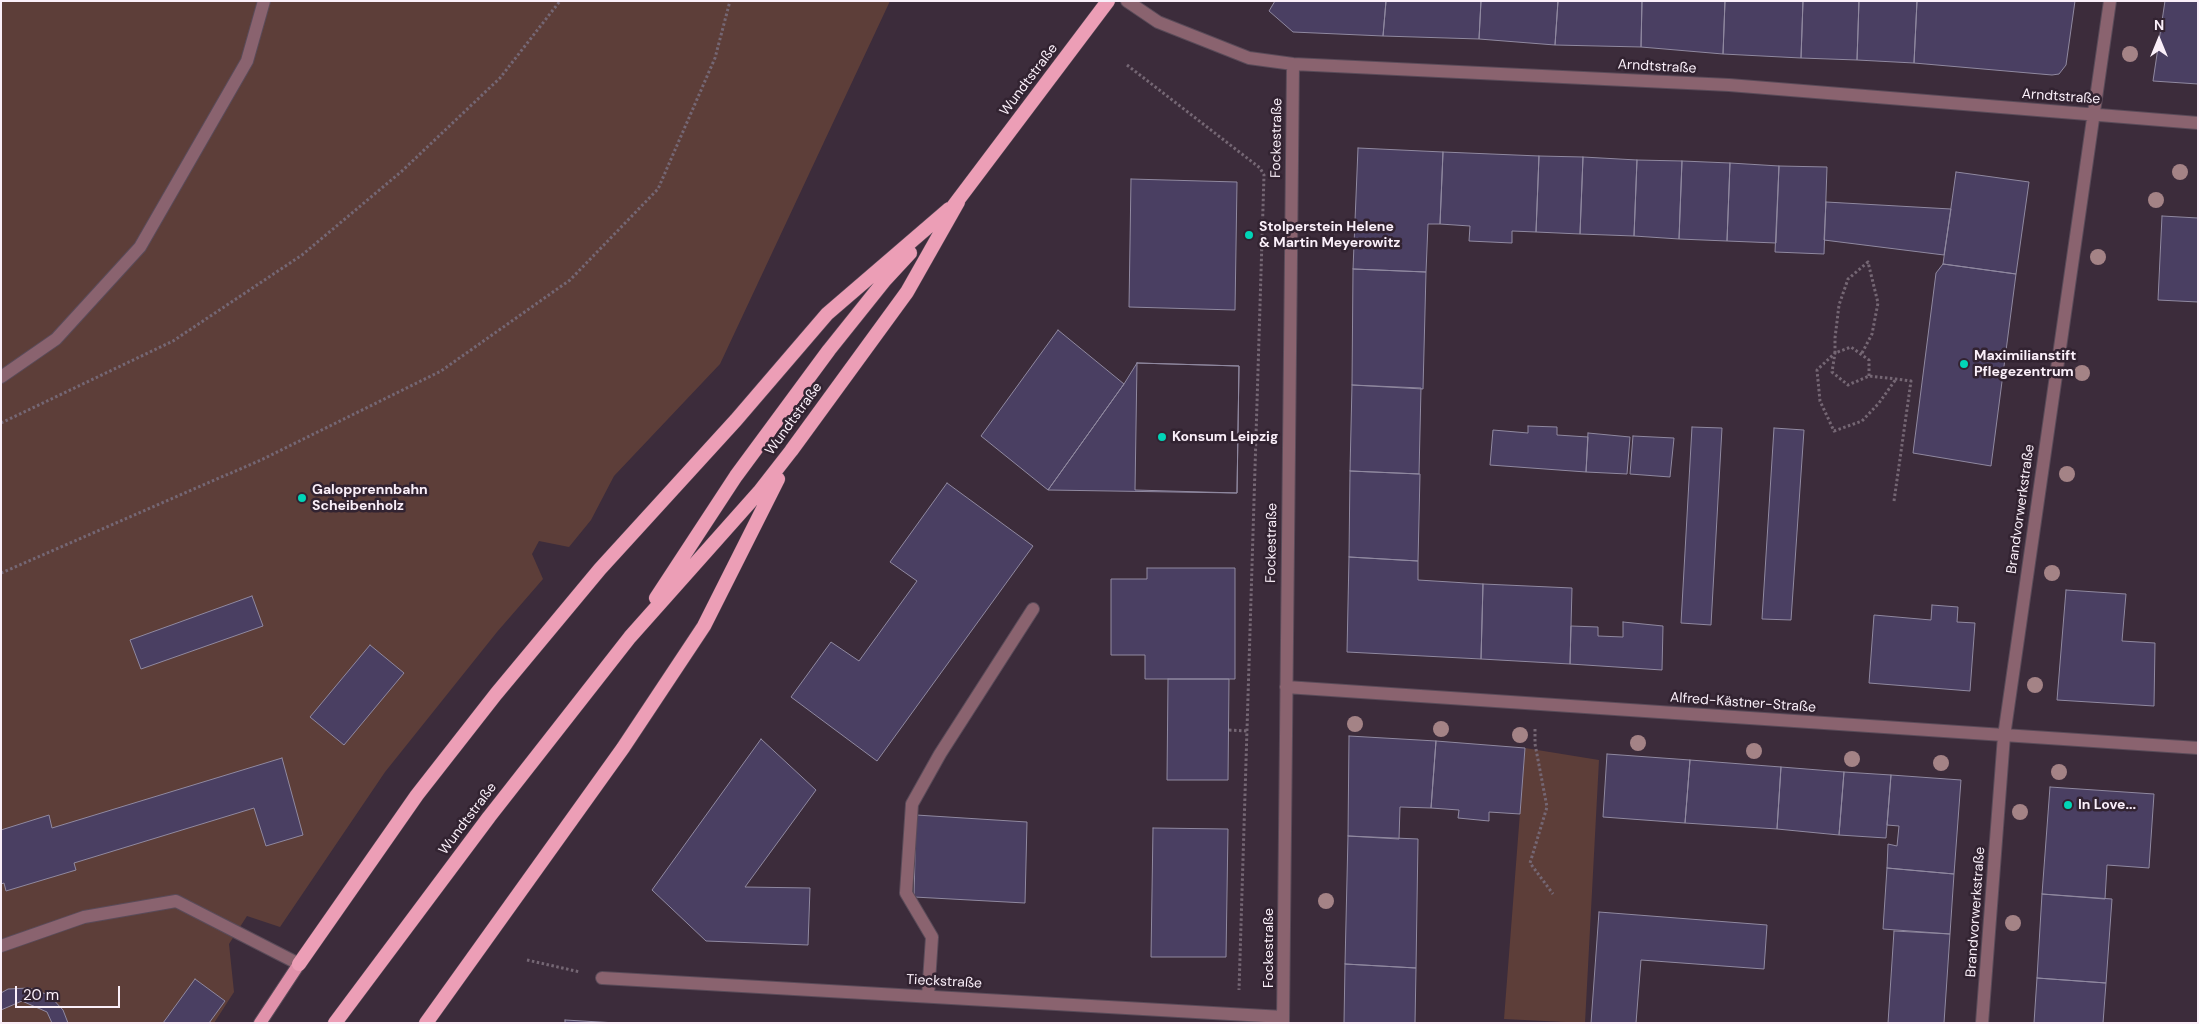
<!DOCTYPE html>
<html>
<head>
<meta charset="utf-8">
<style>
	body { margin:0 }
	#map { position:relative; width:2199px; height:1024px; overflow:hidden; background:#3c2c3b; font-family:"DM Sans",sans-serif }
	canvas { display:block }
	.frame { position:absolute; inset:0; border:2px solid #faeff9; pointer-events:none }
	.north { position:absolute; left:2134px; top:15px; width:50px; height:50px; -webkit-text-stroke:4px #322331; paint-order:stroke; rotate:0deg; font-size:14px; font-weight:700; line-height:20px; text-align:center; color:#faeff9 }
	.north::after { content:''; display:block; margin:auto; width:18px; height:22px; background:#faeff9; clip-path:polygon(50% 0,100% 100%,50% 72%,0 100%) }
	.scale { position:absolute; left:15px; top:986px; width:105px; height:22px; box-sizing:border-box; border:2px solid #faeff9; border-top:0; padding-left:6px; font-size:15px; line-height:18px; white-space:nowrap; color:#faeff9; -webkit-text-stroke:4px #322331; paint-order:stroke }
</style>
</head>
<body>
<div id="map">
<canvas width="2199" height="1024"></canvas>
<div class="frame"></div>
<div class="north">N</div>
<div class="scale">20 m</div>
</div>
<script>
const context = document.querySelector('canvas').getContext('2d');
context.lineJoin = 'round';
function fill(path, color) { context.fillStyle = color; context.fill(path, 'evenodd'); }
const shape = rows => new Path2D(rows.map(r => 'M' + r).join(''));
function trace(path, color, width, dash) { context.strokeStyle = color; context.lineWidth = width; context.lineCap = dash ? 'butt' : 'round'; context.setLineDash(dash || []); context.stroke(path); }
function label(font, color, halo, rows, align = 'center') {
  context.font = font + ' "DM Sans",sans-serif'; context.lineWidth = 5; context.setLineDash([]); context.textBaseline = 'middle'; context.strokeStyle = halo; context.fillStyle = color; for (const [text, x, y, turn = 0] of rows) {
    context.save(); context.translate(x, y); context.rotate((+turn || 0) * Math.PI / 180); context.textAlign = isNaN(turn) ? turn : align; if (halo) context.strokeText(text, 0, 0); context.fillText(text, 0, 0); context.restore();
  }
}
const green = shape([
	[1,1,890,1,720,364,614,476,591,520,569,547,539,541,532,554,543,579,497,632,385,772,280,927,247,916,229,944,234,992,214,1023,1,1023],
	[1525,748,1599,760,1585,1023,1504,1019]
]);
const building = shape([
	[1275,1,1386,1,1383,36,1293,32,1269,11,1275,1],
	[1386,1,1481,1,1479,39,1383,36,1386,1],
	[1481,1,1558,1,1555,45,1479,39,1481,1],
	[1558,1,1642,1,1641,47,1555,45,1558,1],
	[1642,1,1725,1,1723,54,1641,47,1642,1],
	[1725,1,1803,1,1801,58,1723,54,1725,1],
	[1803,1,1859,1,1857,60,1801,58,1803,1],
	[1859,1,1917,1,1914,63,1857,60,1859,1],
	[1917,1,2075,1,2066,65,2059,74,2052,75,1914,63,1917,1],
	[2165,1,2198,1,2198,84,2153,81,2165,1],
	[1358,148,1443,152,1440,224,1428,224,1426,272,1353,269,1358,148],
	[1443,152,1539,156,1536,232,1512,231,1512,243,1469,241,1470,226,1440,224,1443,152],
	[1539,156,1583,157,1580,234,1536,232,1539,156],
	[1583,157,1637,160,1634,236,1580,234,1583,157],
	[1637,160,1682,161,1679,239,1634,236,1637,160],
	[1682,161,1730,163,1727,241,1679,239,1682,161],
	[1730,163,1779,166,1776,243,1727,241,1730,163],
	[1779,166,1827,167,1824,254,1775,252,1779,166],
	[1956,172,2029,182,2016,274,1943,264,1956,172],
	[1131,179,1237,182,1235,310,1129,307,1131,179],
	[1826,202,1951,209,1944,255,1824,240,1826,202],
	[2162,216,2198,218,2198,302,2158,300,2162,216],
	[1943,264,2016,274,1991,466,1913,453,1936,273,1943,264],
	[1353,269,1426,272,1423,389,1352,385,1353,269],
	[1058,330,1124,384,1048,490,981,436,1058,330],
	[1137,363,1239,366,1237,493,1135,490,1137,363],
	[1137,363,1239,366,1237,493,1048,490,1124,384,1137,363],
	[1352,385,1421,388,1419,474,1350,471,1352,385],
	[1528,426,1557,427,1557,435,1588,437,1586,472,1490,465,1493,430,1528,433,1528,426],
	[1692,427,1722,428,1711,625,1681,623,1692,427],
	[1774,428,1804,430,1791,620,1762,619,1774,428],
	[1588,433,1630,437,1627,474,1586,472,1588,433],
	[1633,436,1674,438,1670,477,1630,474,1633,436],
	[1350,471,1420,474,1418,561,1349,557,1350,471],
	[947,483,1033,546,877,761,791,697,831,642,859,661,917,581,890,562,947,483],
	[1349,557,1418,561,1418,580,1483,584,1481,659,1347,652,1349,557],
	[1147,568,1235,568,1235,679,1145,679,1145,655,1111,655,1111,579,1147,579,1147,568],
	[1483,584,1572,588,1570,664,1481,659,1483,584],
	[2066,590,2126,594,2122,641,2155,643,2154,706,2057,700,2066,590],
	[252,596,263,626,141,669,130,640,252,596],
	[1932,605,1958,607,1957,622,1975,623,1970,691,1869,683,1874,615,1931,620,1932,605],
	[1623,622,1663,626,1662,670,1570,664,1571,626,1598,627,1598,636,1623,637,1623,622],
	[370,645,404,673,344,745,310,717,370,645],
	[1168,679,1229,679,1228,780,1167,780,1168,679],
	[1349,736,1436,741,1431,808,1400,807,1399,839,1348,836,1349,736],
	[761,739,816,790,745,887,810,888,808,945,706,941,652,890,761,739],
	[1436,741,1525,748,1520,814,1489,812,1489,821,1458,818,1459,810,1431,808,1436,741],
	[1607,754,1690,760,1685,823,1603,817,1607,754],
	[282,758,303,835,266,846,254,808,74,863,76,870,6,891,4,883,1,884,1,830,49,815,52,828,282,758],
	[1690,760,1781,767,1777,829,1685,823,1690,760],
	[1781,767,1844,772,1839,835,1777,829,1781,767],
	[1844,772,1891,775,1886,838,1839,835,1844,772],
	[1891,775,1961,780,1954,874,1887,868,1888,844,1897,846,1899,826,1887,825,1891,775],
	[2050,787,2154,794,2149,868,2107,865,2105,899,2042,894,2050,787],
	[916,815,1027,822,1025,903,914,897,916,815],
	[1153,828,1228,829,1226,957,1151,957,1153,828],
	[1348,836,1418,839,1416,968,1345,964,1348,836],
	[1887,868,1954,874,1950,934,1883,929,1887,868],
	[2042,894,2112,899,2106,983,2037,978,2042,894],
	[1599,912,1767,925,1764,969,1641,960,1636,1023,1591,1023,1599,912],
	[1894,931,1950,934,1944,1023,1888,1023,1894,931],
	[1345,964,1416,968,1415,1023,1344,1023,1345,964],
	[2037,978,2106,983,2103,1023,2034,1023,2037,978],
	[195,979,225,1001,209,1023,163,1023,195,979],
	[29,988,49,995,63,1010,68,1023,52,1023,47,1012,22,1001,1,1010,1,993,8,989,29,988],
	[565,1020,617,1023,565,1023,565,1020]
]);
const path = shape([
	[1127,65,1260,168,1264,175,1239,990],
	[1862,353,1872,334,1878,303,1868,262,1848,279,1839,305,1835,338,1835,353,1851,347,1869,360,1869,376],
	[1,423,173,341,302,255,402,171,500,78,560,1],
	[1894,501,1911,381,1896,379,1869,376,1848,385,1832,372,1835,353,1817,370,1820,401,1834,431,1862,421,1879,403,1896,379],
	[1,573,263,459,441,371,570,280,658,189,715,58,730,1],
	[1535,729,1535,744,1547,807,1530,863,1553,894],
	[1229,730,1247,731],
	[527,960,580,972]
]);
const service = shape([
	[1,377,56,339,140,247,247,61,264,1],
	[1,946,84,917,176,901,299,964],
	[928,996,932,937,906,893,912,804,940,754,1033,609]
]);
const minor = shape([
	[1127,1,1158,22,1249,58,1293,64,1729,85,2198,123],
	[1286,687,2198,748],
	[602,978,1283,1017],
	[1283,1023,1293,64],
	[1982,1023,2004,736,2110,1]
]);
const primary = shape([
	[260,1023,299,964]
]);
const trunk = shape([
	[952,208,1108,1],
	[656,598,736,476,829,350,885,280,910,253],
	[299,964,417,795,496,694,600,569,736,420,827,314,949,209],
	[335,1023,489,817,630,637,759,492,791,451,907,292,958,202],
	[426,1023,623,748,704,626,778,479]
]);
const trees = [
	[2130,54],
	[2180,172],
	[2156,200],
	[2098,257],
	[2082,373],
	[2067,474],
	[2052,573],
	[2035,685],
	[1355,724],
	[1441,729],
	[1520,735],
	[1638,743],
	[1754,751],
	[1852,759],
	[1941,763],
	[2059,772],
	[2020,812],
	[1326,901],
	[2013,923]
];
const markers = [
	[1249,235,5,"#01d5b7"],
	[1964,364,5,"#01d5b7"],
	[1162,437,5,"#01d5b7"],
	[302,498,5,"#01d5b7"],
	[2068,805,5,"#01d5b7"]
];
const streetNames = [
	["Arndtstraße",1657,67,3],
	["Wundtstraße",1029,80,-53],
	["Arndtstraße",2061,97,4],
	["Fockestraße",1277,138,-89],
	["Wundtstraße",794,419,-54],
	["Brandvorwerkstraße",2021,509,-82],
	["Fockestraße",1272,543,-89],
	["Alfred-Kästner-Straße",1743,703,4],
	["Wundtstraße",468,819,-53],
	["Brandvorwerkstraße",1976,912,-86],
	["Fockestraße",1269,948,-90],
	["Tieckstraße",944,982,3]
];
const poiNames = [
	["Stolperstein Helene",1259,227],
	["& Martin Meyerowitz",1259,243],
	["Maximilianstift",1974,356],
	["Pflegezentrum",1974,372],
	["Konsum Leipzig",1172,437],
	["Galopprennbahn",312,490],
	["Scheibenholz",312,506],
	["In Love...",2078,805]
];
fill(green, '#5d3e39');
fill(building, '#4a3f62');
trace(building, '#9089a0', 1);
trace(service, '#5a4b59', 14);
trace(minor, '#5a4b59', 14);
trace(primary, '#5a4b59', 14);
trace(trunk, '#5a4b59', 15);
trace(path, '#756774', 3, [2.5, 2.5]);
trace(service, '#8a636f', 12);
trace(minor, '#8a636f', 12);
trace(primary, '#e091aa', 12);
trace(trunk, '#ec9eb6', 14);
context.fillStyle = '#a48386';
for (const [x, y] of trees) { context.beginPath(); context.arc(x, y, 8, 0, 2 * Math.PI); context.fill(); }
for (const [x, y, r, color] of markers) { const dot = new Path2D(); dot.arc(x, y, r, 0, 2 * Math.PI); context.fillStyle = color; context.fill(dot); trace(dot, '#322331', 2); }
label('14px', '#faeff9', '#322331', streetNames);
label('bold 14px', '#faeff9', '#322331', poiNames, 'left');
</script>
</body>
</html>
